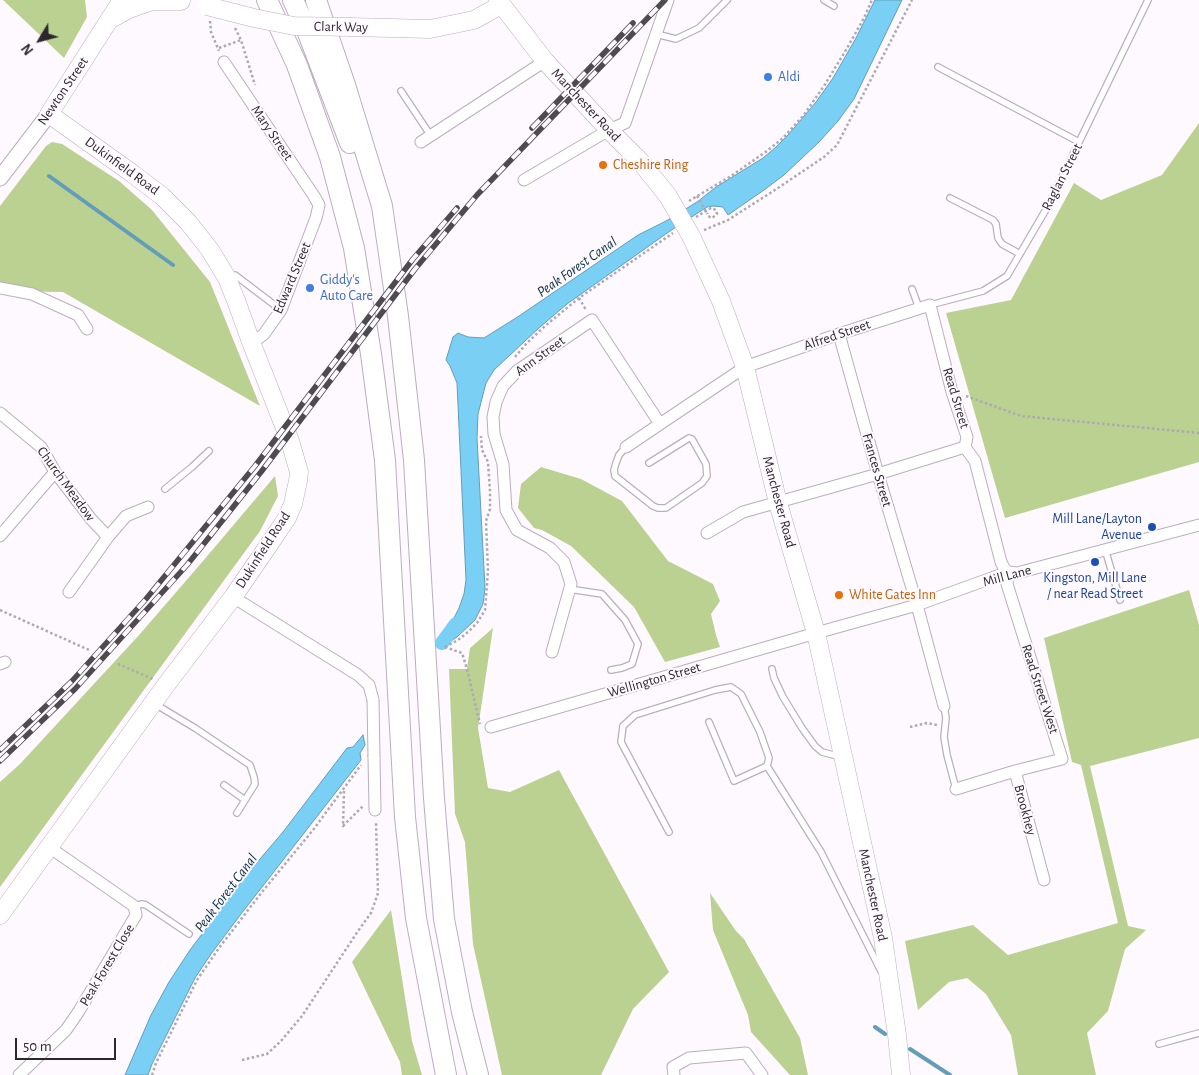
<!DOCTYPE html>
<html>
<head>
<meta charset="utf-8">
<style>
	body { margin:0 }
	#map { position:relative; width:1199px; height:1075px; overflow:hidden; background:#fef8ff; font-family:"Alegreya Sans",sans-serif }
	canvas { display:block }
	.north { position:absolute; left:15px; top:15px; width:50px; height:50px; -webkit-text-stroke:4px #fef8ff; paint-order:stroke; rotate:233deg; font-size:14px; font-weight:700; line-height:20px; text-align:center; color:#2c272d }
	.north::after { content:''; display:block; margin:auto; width:18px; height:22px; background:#2c272d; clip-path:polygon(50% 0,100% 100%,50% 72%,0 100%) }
	.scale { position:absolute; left:15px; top:1038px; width:101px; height:22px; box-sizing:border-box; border:2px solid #2c272d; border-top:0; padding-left:6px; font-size:15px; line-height:18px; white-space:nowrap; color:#2c272d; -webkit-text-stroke:4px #fef8ff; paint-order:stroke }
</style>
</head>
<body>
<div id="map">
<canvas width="1199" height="1075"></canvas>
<div class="north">N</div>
<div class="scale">50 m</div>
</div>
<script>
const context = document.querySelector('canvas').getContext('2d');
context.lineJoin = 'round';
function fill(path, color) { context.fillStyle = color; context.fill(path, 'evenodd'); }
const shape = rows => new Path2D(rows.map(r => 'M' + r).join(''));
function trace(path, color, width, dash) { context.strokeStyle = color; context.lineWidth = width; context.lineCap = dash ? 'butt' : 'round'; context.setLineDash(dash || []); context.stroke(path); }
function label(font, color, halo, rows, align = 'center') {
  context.font = font + ' "Alegreya Sans",sans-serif'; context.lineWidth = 4; context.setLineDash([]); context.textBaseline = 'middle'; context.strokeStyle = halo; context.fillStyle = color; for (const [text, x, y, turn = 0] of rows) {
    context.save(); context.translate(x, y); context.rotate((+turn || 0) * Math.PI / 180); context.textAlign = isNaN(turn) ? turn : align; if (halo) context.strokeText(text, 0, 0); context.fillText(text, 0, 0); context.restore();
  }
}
const green = shape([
	[3,0,85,0,87,17,64,58],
	[1199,123,1199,462,1005,518,946,313,1011,300,1074,183,1101,200,1162,175],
	[52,142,62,144,119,181,152,210,210,282,260,406,63,292,0,291,0,206,46,146],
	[541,467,581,479,622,501,668,561,713,584,720,601,711,614,716,635,720,647,665,662,634,607,571,546,542,530,534,528,518,508,521,484],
	[275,476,278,496,260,531,0,887,0,782,20,764,140,634,203,561],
	[1189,590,1199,625,1199,738,1090,766,1128,926,1146,930,1125,949,1108,1011,1087,1033,1096,1075,1018,1075,1011,1035,986,994,967,978,949,982,918,1010,905,941,973,925,1008,955,1118,923,1081,765,1072,762,1044,638],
	[493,628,478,728,488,788,510,792,559,770,669,972,633,1009,601,1075,502,1075,473,944,465,842,455,814,449,669,467,669,470,648],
	[710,893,736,931,744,939,800,1038,808,1075,790,1075,751,1032,748,1015,713,930],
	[391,910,412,1041,422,1075,402,1075,400,1062,352,962]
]);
const water = shape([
	[875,0,902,0,854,99,838,121,819,142,784,175,764,190,728,215,723,207,713,206,707,207,670,231,567,304,540,327,494,370,486,383,478,414,477,438,485,588,483,604,475,620,457,637,445,645,445,632,453,620,459,608,464,594,466,580,457,383,450,366,446,360,453,337,458,333,468,337,484,338,519,316,638,235,666,221,697,202,716,187,763,158,776,147,788,135,816,102,833,78,856,38,875,0],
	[363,735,365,745,360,753,361,760,241,914,211,954,195,978,152,1064,148,1075,125,1075,151,1015,169,982,190,950,248,873,283,832,347,748,353,747,363,735]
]);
const stream = shape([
	[49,176,173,265],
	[875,1027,885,1034],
	[910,1049,950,1075]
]);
const canal = shape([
	[442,643,456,624]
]);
const path = shape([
	[210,21,211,32,219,51],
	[235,28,241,40,255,85],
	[219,48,241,40],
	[689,201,731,176,767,151,783,138,803,116,824,86,846,50,864,18,872,0],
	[696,217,711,208,716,210,717,214,712,218,708,216,707,213],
	[704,230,728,220,778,188,824,157,837,145,912,0],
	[579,298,586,310],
	[515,357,526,344,545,326,579,298,673,233],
	[966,396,1021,416,1199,433],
	[0,610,89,650],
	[445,647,458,640,468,632,477,623,485,610,488,571,486,521,490,509,490,491,488,462,482,450,481,436],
	[445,647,462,653,467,669,480,724],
	[118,664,153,679],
	[910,727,927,723,937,725],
	[344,791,343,826,363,806],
	[242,1060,267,1054,281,1041,302,1016,358,931,371,913,378,893,376,822],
	[152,1075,156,1063,197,980,219,948,262,892,313,830,361,765]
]);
const lane = shape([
	[824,0,834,6],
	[656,34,676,39,699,28,727,0],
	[938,67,1079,142],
	[401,91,431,136],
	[950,198,993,220,996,224,998,238,1002,244,1020,254],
	[230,277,235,275,281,310],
	[912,289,919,308],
	[930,305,983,291,1007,276,1048,206,1148,0],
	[626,447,619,455,616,463,614,470,615,476,653,506,658,508,666,508,702,483,707,476,706,464,692,439,689,438,649,463],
	[165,489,192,467,209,451],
	[1105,549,1120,600],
	[569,589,602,594,625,620,638,644,632,664,622,668,611,670],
	[772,669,774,678,783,697,802,728,815,746,822,752,841,757],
	[155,704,195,728,250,765,254,777,255,784,237,813],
	[944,706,946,718,944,737,947,755,956,789],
	[709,722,734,781,767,766,821,852,881,971],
	[224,785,245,800],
	[669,832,621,742,623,726,635,715,715,690,731,687,741,694,760,732,769,758,767,766],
	[134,906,142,904,146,905,189,934],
	[1159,1044,1199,1033]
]);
const street = shape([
	[224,62,314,196,319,205,316,218,281,310,264,334,259,338,251,342],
	[421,142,545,61],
	[524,180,609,130,625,123,668,0],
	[0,288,32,294,78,315,87,329],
	[839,334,878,474,917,605,944,706],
	[0,413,41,447,55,472,91,519,108,537],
	[626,447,660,424],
	[965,447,975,461,1001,562,1004,568,1008,572],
	[707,533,743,512,878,474,965,447],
	[0,536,55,472],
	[1008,572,1007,584,1062,759,1015,771],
	[69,592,108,537,126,516,148,507],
	[233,597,358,675,369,685,373,700],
	[552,652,571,584,564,562,550,548,517,530,506,510,503,464,494,434,493,417,496,402,503,386,517,371,592,320,660,424,745,367,839,334,930,305,952,392,967,437,965,447],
	[0,664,5,662],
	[491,727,816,633,917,605,1008,572,1017,573,1199,525],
	[374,757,375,810],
	[956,789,1015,771,1044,880],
	[19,1075,66,1030,79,1011,136,915,134,906,49,847],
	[674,1075,673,1067,689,1058,746,1053,762,1075]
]);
const secondary = shape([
	[0,178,49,114]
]);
const primary = shape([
	[498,0,545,61,609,130,639,160,668,196],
	[111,19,129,9,152,1,181,1],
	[351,27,430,29,474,20,501,5],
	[691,236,721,301,745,367,778,503,816,633,883,938,897,1035,901,1075],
	[0,915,166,685,233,597,266,549,287,518,293,504,298,481,299,472,290,441,251,342,237,303,227,278,210,250,188,222,162,196,133,174,49,114,122,0]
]);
const highway = shape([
	[267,0,297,65,330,157,354,248,371,354,385,460,405,817,416,918,446,1075],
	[293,0,308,33,350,143],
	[316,0,345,85,382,206,398,316,414,460,434,798,444,919,462,1012,478,1075]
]);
const rail = shape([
	[532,128,633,23],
	[0,750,72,681,146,599,255,466,413,259,457,208],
	[0,761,75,689,187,565,261,472,415,269,477,195,665,0]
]);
const pathBridge = shape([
	[697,196,707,213]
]);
const streetBridge = shape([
	[373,700,374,757]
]);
const primaryBridge = shape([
	[207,6,254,18,294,26,351,27],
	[668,196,691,236]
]);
const markers = [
	[768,77,5,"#3f7fe0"],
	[603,165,5,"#e8710a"],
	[310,288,5,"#3f7fe0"],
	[1152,527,5,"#1a4fb4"],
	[1095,562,5,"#1a4fb4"],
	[839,595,5,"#e8710a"]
];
const streetNames = [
	["Clark Way",341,27,1],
	["Newton Street",63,91,-56],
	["Manchester Road",586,105,47],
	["Mary Street",272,133,56],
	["Dukinfield Road",122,166,36],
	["Raglan Street",1062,177,-63],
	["Edward Street",292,278,-67],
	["Alfred Street",837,335,-19],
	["Ann Street",540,356,-36],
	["Read Street",956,398,73],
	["Frances Street",877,470,74],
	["Church Meadow",66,484,54],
	["Manchester Road",779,502,75],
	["Dukinfield Road",263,550,-57],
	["Mill Lane",1007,576,-15],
	["Wellington Street",654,680,-16],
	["Read Street West",1040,689,72],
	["Brookhey",1025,810,75],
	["Manchester Road",873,895,78],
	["Peak Forest Close",107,965,-59]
];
const shopNames = [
	["Aldi",778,77],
	["Giddy's",320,280],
	["Auto Care",320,296]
];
const foodNames = [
	["Cheshire Ring",613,165],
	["White Gates Inn",849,595]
];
const transitNames = [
	["Mill Lane/Layton",1142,519],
	["Avenue",1142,535],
	["Kingston, Mill Lane",1095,578,"center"],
	["/ near Read Street",1095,594,"center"]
];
const waterNames = [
	["Peak Forest Canal",577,267,-35],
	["Peak Forest Canal",226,893,-53]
];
fill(green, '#bad192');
fill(water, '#7acff5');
trace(water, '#639db9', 1);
trace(stream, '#639db9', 4);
trace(canal, '#7acff5', 14);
trace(lane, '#bbaebe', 8);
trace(street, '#bbaebe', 13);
trace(secondary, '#bbaebe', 17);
trace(primary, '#bbaebe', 19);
trace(highway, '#bbaebe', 22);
trace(path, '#aea9af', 2.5, [2.5, 2.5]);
trace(lane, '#fff', 5.5);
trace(street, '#fff', 11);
trace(secondary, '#fff', 15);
trace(primary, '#fff', 18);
trace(highway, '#fff', 20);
trace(rail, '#4f4a50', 5.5);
trace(rail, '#fef8ff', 4, [11]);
trace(streetBridge, '#bbaebe', 13, []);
trace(primaryBridge, '#bbaebe', 19, []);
trace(pathBridge, '#aea9af', 2.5, [2.5, 2.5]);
trace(streetBridge, '#fff', 11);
trace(primaryBridge, '#fff', 18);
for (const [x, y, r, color] of markers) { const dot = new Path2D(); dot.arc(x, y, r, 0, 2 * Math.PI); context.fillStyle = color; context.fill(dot); trace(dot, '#fef8ff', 2); }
label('14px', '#2c272d', '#fef8ff', streetNames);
label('14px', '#366cbe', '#fef8ff', shopNames, 'left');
label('14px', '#c56008', '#fef8ff', foodNames, 'left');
label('14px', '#164399', '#fef8ff', transitNames, 'right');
label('italic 15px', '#093241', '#fef8ff', waterNames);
</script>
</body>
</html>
